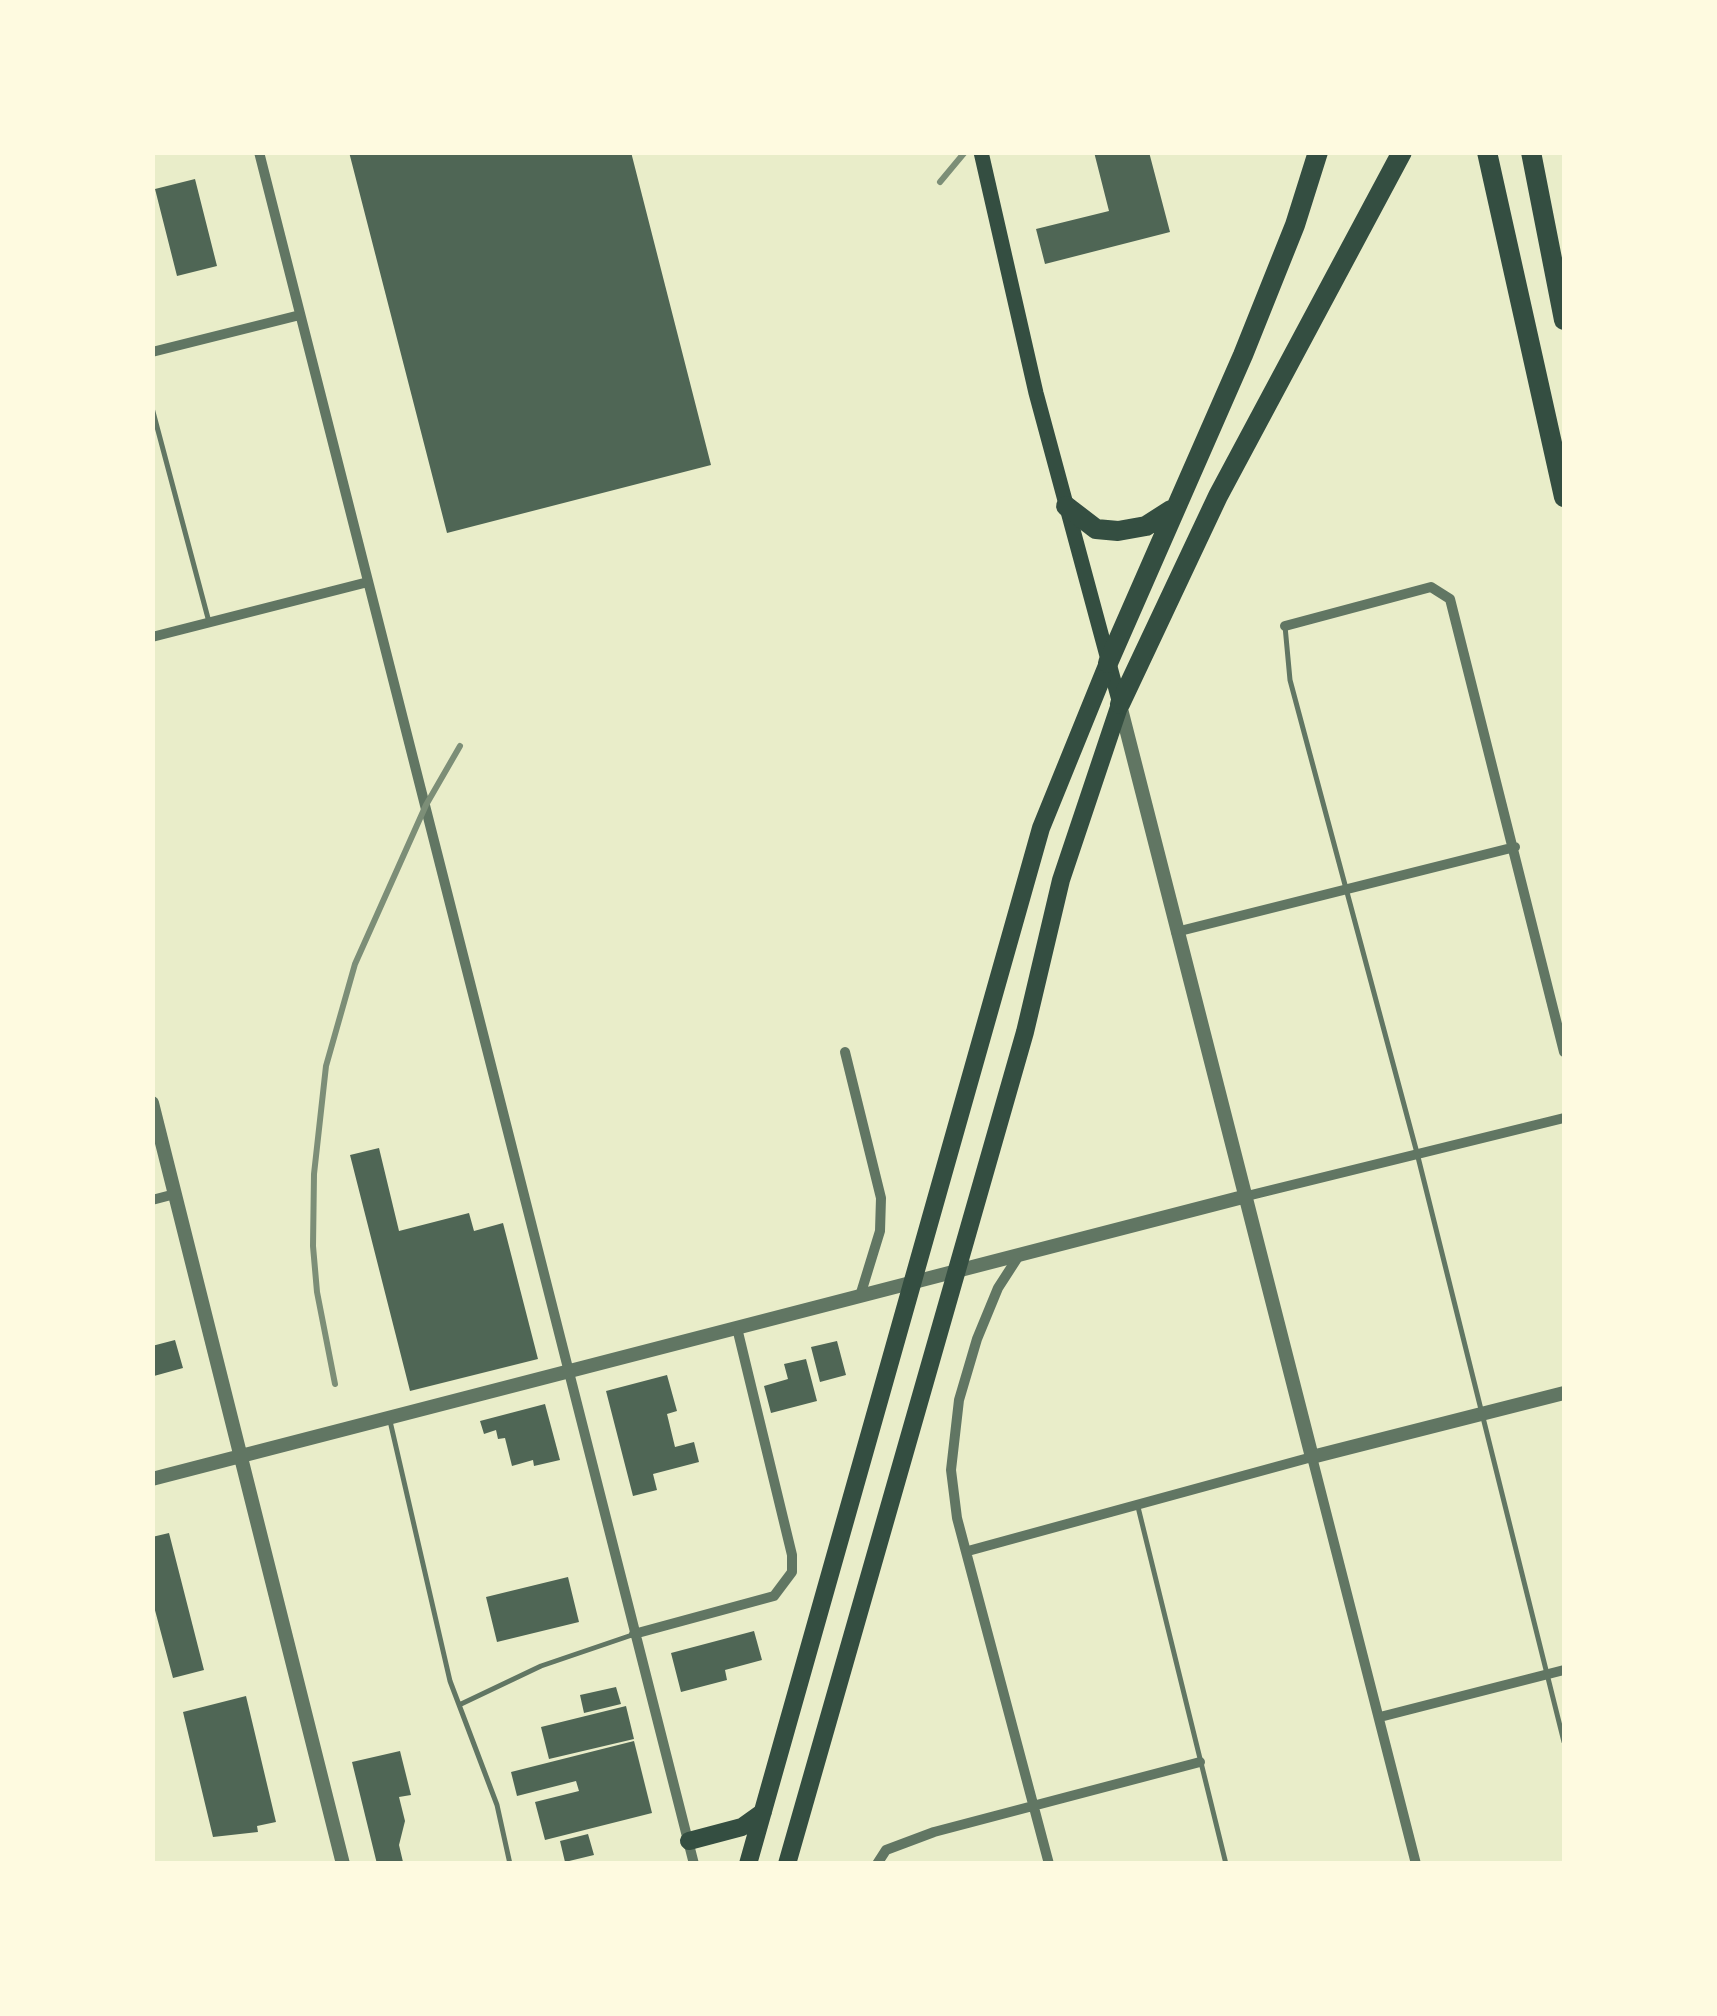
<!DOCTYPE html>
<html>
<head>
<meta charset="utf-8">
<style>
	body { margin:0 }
	#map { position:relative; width:1717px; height:2016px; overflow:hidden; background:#e9edc9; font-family:"Sofia Sans Condensed",sans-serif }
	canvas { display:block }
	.frame { position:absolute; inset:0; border:155px solid #fefae0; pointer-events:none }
</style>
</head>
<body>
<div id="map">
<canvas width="1717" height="2016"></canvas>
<div class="frame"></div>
</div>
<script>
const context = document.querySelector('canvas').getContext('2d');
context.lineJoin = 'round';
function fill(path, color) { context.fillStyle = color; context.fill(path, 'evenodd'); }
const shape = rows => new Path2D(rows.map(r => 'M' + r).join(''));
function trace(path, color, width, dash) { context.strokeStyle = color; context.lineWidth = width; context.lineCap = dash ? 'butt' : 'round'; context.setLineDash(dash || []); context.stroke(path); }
const building = shape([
	[349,152,631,152,711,465,447,533],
	[1094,152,1149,152,1170,232,1045,264,1036,229,1109,211],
	[195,179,217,266,177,276,155,189],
	[379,1148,399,1231,469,1213,474,1231,503,1223,538,1359,410,1391,350,1155],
	[175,1340,183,1368,154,1376,152,1346],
	[837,1341,846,1375,820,1382,811,1347],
	[806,1359,817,1401,771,1413,764,1386,788,1379,784,1364],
	[667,1375,677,1411,667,1414,675,1447,694,1442,699,1462,653,1474,657,1490,633,1496,606,1391],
	[545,1404,560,1460,534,1466,533,1460,512,1466,505,1438,498,1439,496,1430,484,1434,480,1421],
	[169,1533,204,1670,173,1678,152,1599,152,1537],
	[568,1577,579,1622,497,1642,486,1597],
	[754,1631,762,1660,725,1670,727,1680,681,1692,671,1653],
	[616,1687,621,1704,584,1713,580,1695],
	[246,1696,276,1822,257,1826,258,1832,213,1837,183,1712],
	[626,1706,634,1739,549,1759,541,1727],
	[634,1741,652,1813,545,1840,535,1802,579,1791,576,1781,517,1796,511,1772],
	[400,1751,411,1795,399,1797,405,1821,399,1845,403,1862,377,1864,352,1762],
	[588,1834,594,1855,565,1862,560,1841]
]);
const service = shape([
	[152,408,209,622],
	[1285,626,1290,680,1417,1153,1564,1742],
	[390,1421,450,1681,497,1805,510,1864],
	[1138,1507,1226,1864],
	[459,1705,541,1666,632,1635]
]);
const minor = shape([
	[259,152,694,1864],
	[152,352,300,315],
	[1285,626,1431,587,1450,599,1564,1052],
	[152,637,368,582],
	[1176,932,1515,847],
	[845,1052,881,1198,880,1231,860,1296],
	[1243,1197,1564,1118],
	[152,1200,175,1194],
	[1018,1257,998,1288,977,1339,959,1400,951,1470,957,1518,1049,1864],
	[968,1551,1312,1457,1416,1864],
	[634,1634,774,1596,792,1572,792,1555,737,1328],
	[1380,1717,1564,1670],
	[877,1864,886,1850,934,1832,1200,1762]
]);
const tertiary = shape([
	[1120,705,1312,1457,1564,1393],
	[152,1103,343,1864],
	[152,1479,1243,1197]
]);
const secondary = shape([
	[981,152,1036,393,1120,704]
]);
const primary = shape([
	[689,1841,742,1827,763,1812],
	[748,1864,1041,828,1108,663],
	[787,1864,1025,1032,1061,880,1120,704]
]);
const motorway = shape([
	[1487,152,1564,497],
	[1531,152,1564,320],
	[1066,506,1096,529,1118,531,1146,526,1171,510],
	[1108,663,1243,355,1295,225,1318,152],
	[1120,704,1218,496,1402,152]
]);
const rail = shape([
	[940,182,965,152],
	[335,1384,317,1292,313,1246,314,1174,326,1066,355,964,426,805,460,746]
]);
fill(building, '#4f6655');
trace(service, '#617663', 5);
trace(minor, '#617663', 10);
trace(tertiary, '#617663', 14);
trace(secondary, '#344e41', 15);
trace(primary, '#344e41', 18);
trace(motorway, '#344e41', 20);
trace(rail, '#7c8e77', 6);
</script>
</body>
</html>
